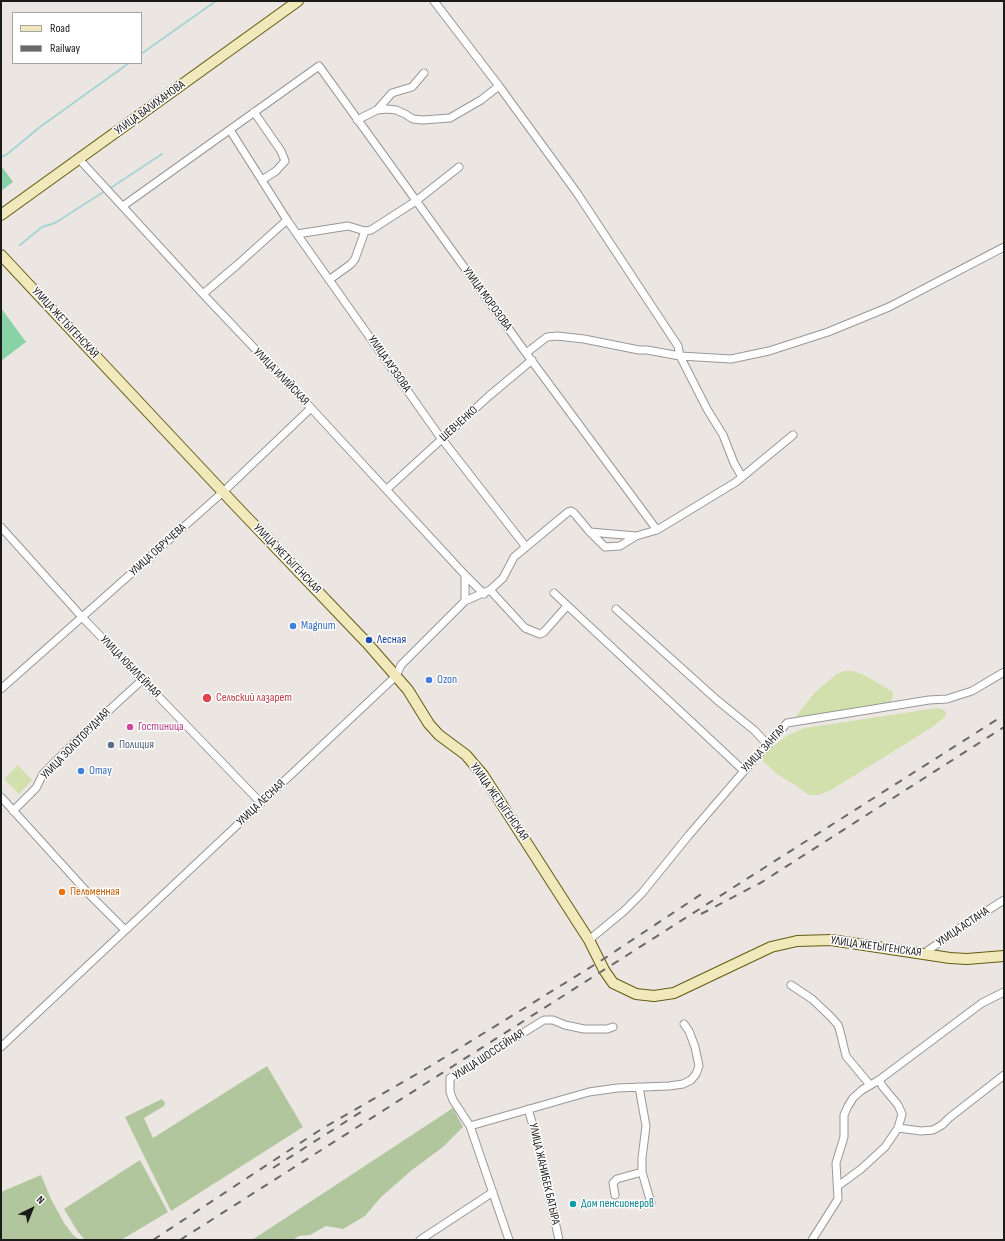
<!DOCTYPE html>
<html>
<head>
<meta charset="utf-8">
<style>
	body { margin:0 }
	#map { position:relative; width:1005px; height:1241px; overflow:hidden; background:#ece6e2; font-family:"Sofia Sans Condensed",sans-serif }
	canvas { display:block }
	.frame { position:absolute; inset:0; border:2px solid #1b1b1b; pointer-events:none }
	.legend { position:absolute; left:12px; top:12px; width:130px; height:52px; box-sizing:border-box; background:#fff; border:1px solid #a4a4a4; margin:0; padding:5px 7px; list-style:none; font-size:12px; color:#1b1b1b }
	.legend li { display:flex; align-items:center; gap:8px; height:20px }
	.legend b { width:20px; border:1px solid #a4a4a4 }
	.north { position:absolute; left:12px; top:1189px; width:40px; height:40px; -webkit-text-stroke:3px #fff; paint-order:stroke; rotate:43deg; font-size:11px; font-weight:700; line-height:16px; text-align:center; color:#1b1b1b }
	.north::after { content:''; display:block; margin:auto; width:14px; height:18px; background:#1b1b1b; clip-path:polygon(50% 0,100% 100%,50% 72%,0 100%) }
</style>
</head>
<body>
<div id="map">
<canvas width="1005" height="1241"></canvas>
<div class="frame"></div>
<ul class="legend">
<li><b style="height:5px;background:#f1e8bb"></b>Road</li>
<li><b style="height:5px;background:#696969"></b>Railway</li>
</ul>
<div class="north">N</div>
</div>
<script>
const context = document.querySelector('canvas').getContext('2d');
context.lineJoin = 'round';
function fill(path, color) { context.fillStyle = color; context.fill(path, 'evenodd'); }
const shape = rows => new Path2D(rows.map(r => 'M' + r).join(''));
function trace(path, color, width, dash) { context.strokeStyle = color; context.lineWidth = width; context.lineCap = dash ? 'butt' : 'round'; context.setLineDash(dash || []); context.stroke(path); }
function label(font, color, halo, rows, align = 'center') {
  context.font = font + ' "Sofia Sans Condensed",sans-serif'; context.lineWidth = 3; context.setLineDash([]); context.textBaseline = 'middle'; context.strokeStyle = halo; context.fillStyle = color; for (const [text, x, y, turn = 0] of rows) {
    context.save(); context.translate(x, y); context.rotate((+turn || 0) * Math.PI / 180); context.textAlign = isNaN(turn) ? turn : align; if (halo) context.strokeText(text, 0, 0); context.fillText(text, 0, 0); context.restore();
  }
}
const grass = shape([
	[844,671,853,671,862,674,892,691,893,694,891,702,888,705,795,718,815,692,837,674],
	[937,708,944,710,946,714,945,717,931,728,831,790,818,795,809,795,798,787,777,774,761,759,770,749,780,741,788,735,805,728],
	[18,765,32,780,19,794,4,779]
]);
const forest = shape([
	[267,1066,303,1127,171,1211,125,1117,162,1099,165,1103,164,1106,144,1118,153,1138],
	[453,1108,463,1127,443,1147,412,1170,380,1198,365,1216,343,1229,326,1226,310,1235,299,1236,292,1240,252,1240],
	[140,1160,168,1212,121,1240,85,1240,78,1232,64,1209],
	[41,1175,51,1199,64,1223,73,1235,80,1240,1,1240,1,1192]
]);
const pitch = shape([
	[2,167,13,182,1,191,1,168],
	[1,308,26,342,1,361]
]);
const stream = shape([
	[141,54,216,1],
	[1,157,6,155,40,127,129,63],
	[109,189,162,154],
	[20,245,42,227,55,223,105,191]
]);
const street = shape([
	[434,1,499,86,577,193,678,346,680,356,707,409,723,435,734,463,742,477],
	[377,110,392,93,412,87,424,73],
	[254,112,281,151,285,161,276,171,262,180],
	[357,120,377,110,387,109,396,110,405,114,413,119,423,120,450,118,481,100,499,86],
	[230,130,287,220],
	[79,159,203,294,311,408,465,575,484,594],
	[123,206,319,66,526,353,657,530],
	[297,234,348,226,365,231,371,230,416,201,459,167],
	[329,280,351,264,355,259,365,231],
	[203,294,237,265,287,220,438,434,526,547],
	[526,353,547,337,557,336,584,339,639,350,647,350,680,356,731,359,769,351,828,332,889,307,1004,247],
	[387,489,489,396,532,360],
	[1,527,82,617,261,803],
	[590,532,636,536],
	[465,575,465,601],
	[490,590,525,628,540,634,544,632,567,606],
	[554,593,744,771],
	[616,609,717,700,754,730,768,745],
	[1,689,223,492,311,408],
	[1,797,87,892,125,930],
	[13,811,36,788,43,774,81,736,142,680],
	[589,940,624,911,642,893,689,835,744,771,787,723,929,700,947,699,972,691,1004,672],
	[923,954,960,928,1004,900],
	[791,985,812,999,831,1017,838,1025,840,1031,846,1056,870,1085],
	[613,1027,607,1029,584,1029,565,1025,553,1020,544,1020,450,1078,450,1092,453,1100,470,1126,589,1092,617,1088,669,1086,683,1084,691,1080,696,1074,699,1066,695,1047,689,1031,684,1024],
	[1,1047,396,676,401,665,465,601,490,590,503,578,514,557,568,512,571,511,574,513,589,531,605,547,620,546,636,536,657,530,736,482,793,435],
	[639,1087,646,1126,642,1158,642,1172,651,1203],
	[528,1109,538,1142,559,1240],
	[470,1126,509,1240],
	[898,1128,921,1131,933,1130,942,1125,949,1118,1004,1075],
	[838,1186,861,1169,885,1147,898,1128,902,1114,898,1105,883,1087,879,1080],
	[615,1195,613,1183,617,1179,642,1172],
	[420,1240,493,1192],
	[812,1240,838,1199,836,1163,844,1137,844,1115,848,1106,853,1098,862,1090,879,1080,982,1003,1004,992]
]);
const secondary = shape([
	[1,215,298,1],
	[1,255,236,506,367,643,408,690,429,724,439,735,466,755,483,775,589,940,604,970,613,983,636,994,654,996,674,993,771,947,797,941,831,940,950,958,967,959,1004,956]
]);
const rail = shape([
	[701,914,762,882,1004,727],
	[273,1168,364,1110],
	[153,1240,323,1128,429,1067,599,962,706,891],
	[180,1240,1004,715]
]);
const markers = [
	[293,626,4,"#3f7fe0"],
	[369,640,4,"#1a4fb4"],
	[429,680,4,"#3f7fe0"],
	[207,698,5,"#e0444e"],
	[130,727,4,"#d1479c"],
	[111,745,4,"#5c6f8a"],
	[81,771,4,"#3f7fe0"],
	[62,892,4,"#e8710a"],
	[573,1204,4,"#0f9aa8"]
];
const streetNames = [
	["УЛИЦА ВАЛИХАНОВА",150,108,-36],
	["УЛИЦА МОРОЗОВА",487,299,54],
	["УЛИЦА ЖЕТЫГЕНСКАЯ",65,323,47],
	["УЛИЦА АУЭЗОВА",389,364,55],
	["УЛИЦА ИЛИЙСКАЯ",281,377,46],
	["ШЕВЧЕНКО",459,424,-42],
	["УЛИЦА ОБРУЧЕВА",158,550,-42],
	["УЛИЦА ЖЕТЫГЕНСКАЯ",287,559,46],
	["УЛИЦА ЮБИЛЕЙНАЯ",130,667,46],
	["УЛИЦА ЗОЛОТОРУДНАЯ",76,744,-46],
	["УЛИЦА ЗАНГАР",764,749,-47],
	["УЛИЦА ЖЕТЫГЕНСКАЯ",499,802,55],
	["УЛИЦА ЛЕСНАЯ",261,803,-43],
	["УЛИЦА АСТАНА",963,927,-34],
	["УЛИЦА ЖЕТЫГЕНСКАЯ",876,947,8],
	["УЛИЦА ШОССЕЙНАЯ",489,1055,-33],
	["УЛИЦА ЖАНИБЕК БАТЫРА",544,1174,77]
];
const shopNames = [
	["Magnum",301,626],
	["Ozon",437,680],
	["Отау",89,771]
];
const transitNames = [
	["Лесная",377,640]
];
const healthNames = [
	["Сельский лазарет",216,698]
];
const hotelNames = [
	["Гостиница",138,727]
];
const serviceNames = [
	["Полиция",119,745]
];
const foodNames = [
	["Пельменная",70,892]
];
const cultureNames = [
	["Дом пенсионеров",581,1204]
];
fill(grass, '#d1e0ad');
fill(forest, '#b1c69c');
fill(pitch, '#89d2a6');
trace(stream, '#a7d4d4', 2);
trace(street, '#989898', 9);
trace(secondary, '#645b11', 12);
trace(street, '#fff', 7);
trace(secondary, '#f1e8bb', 10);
trace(rail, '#696969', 2, [8, 8]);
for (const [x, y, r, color] of markers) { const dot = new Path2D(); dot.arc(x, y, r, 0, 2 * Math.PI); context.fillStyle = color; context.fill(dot); trace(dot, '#fff', 1.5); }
label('12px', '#1b1b1b', '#fff', streetNames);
label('12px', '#366cbe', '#fff', shopNames, 'left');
label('12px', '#164399', '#fff', transitNames, 'left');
label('12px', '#be3a42', '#fff', healthNames, 'left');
label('12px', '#b23c85', '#fff', hotelNames, 'left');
label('12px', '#4e5e75', '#fff', serviceNames, 'left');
label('12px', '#c56008', '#fff', foodNames, 'left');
label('12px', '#0d838f', '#fff', cultureNames, 'left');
</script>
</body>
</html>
